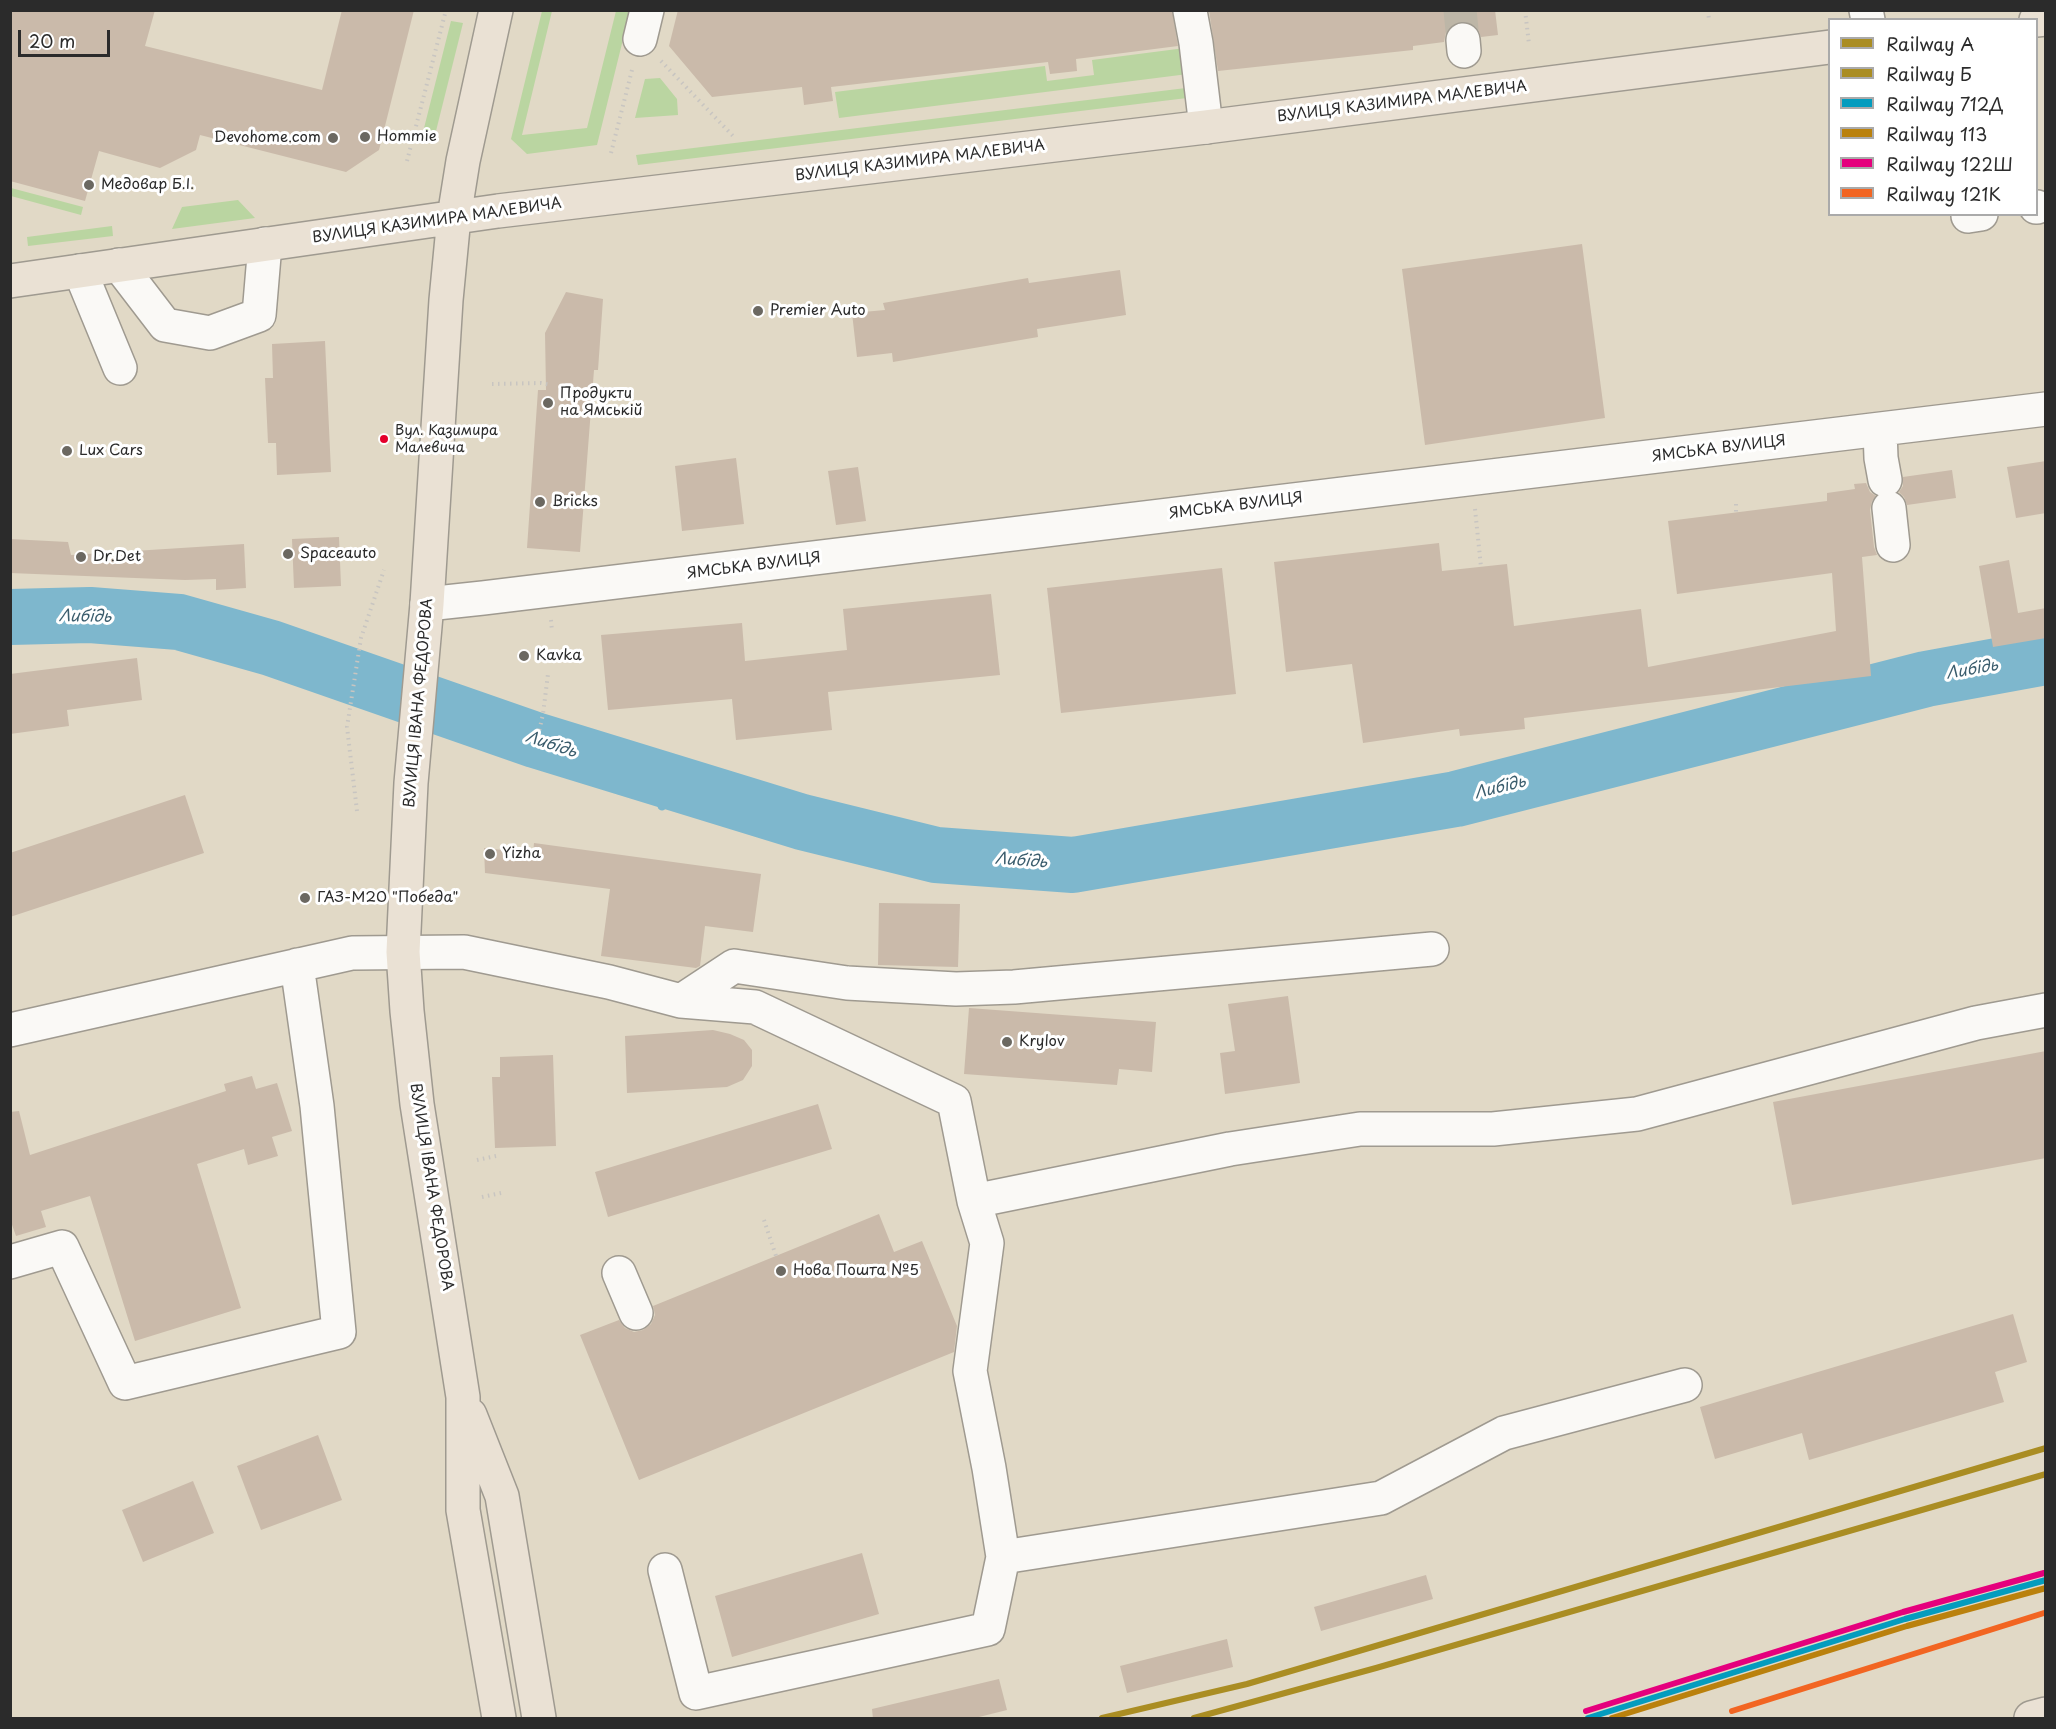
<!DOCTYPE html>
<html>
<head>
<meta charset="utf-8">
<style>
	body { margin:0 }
	#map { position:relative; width:2056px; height:1729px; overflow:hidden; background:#e1d9c6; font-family:"Playpen Sans",sans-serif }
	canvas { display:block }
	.frame { position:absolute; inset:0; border:12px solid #2b2b2b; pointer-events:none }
	.legend { position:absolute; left:1828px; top:18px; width:210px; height:198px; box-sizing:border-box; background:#fff; border:2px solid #aaa; margin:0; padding:8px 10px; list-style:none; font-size:18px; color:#2b2b2b }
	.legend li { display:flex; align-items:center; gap:12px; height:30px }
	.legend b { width:30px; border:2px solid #aaa }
	.scale { position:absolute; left:18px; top:30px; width:92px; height:27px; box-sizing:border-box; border:3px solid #2b2b2b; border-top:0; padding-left:8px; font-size:18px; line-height:21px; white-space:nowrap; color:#2b2b2b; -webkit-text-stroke:4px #fff; paint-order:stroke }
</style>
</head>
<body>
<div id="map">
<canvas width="2056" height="1729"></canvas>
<div class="frame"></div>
<ul class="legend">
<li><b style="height:8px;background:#aa8d23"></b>Railway A</li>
<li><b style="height:8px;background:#aa8d23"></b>Railway Б</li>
<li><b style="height:8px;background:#049cbe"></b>Railway 712Д</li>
<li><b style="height:8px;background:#ba810d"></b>Railway 113</li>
<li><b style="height:8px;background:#e5007d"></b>Railway 122Ш</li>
<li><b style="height:8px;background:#f26522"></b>Railway 121К</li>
</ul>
<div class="scale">20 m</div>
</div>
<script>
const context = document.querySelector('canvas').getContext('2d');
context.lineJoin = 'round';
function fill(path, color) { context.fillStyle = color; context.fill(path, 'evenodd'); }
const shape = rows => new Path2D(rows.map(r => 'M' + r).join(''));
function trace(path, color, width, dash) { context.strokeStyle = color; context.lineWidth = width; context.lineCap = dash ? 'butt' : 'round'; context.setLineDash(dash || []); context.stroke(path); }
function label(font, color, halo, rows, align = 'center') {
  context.font = font + ' "Playpen Sans",sans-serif'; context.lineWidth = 6; context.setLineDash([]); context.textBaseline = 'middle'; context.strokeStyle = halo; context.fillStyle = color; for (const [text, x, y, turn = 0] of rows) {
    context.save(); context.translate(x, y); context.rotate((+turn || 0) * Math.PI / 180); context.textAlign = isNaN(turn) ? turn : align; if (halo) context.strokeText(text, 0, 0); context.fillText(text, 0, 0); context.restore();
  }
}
const green = shape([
	[542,11,552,11,522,135,587,128,616,11,630,11,597,145,527,154,511,139],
	[451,21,463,23,434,139,422,136],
	[1185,48,1188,74,839,118,835,92,1045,66,1047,81,1094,75,1092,60],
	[660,78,677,99,678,115,635,118,645,79],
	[1186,88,1187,98,638,165,636,155],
	[11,188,83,207,81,215,11,196],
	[238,200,255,218,172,229,182,207],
	[112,226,113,236,28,246,27,237]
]);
const stream = shape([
	[659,778,662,806]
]);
const river = shape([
	[10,617,90,615,179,622,271,648,535,740,802,822,936,855,1073,865,1456,799,1926,679,2046,657]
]);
const building = shape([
	[10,10,155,10,145,46,322,90,342,10,414,10,379,150,346,172,200,135,196,150,160,168,99,151,85,201,10,181],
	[678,10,1172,10,1178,46,1076,59,1077,71,1050,74,1048,62,831,87,833,101,804,105,802,87,712,97,669,46],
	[1209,10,1495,10,1498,35,1481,37,1478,29,1471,23,1461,21,1452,25,1446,32,1444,42,1413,46,1413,50,1218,71],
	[1582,244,1605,418,1425,445,1402,269],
	[1120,270,1126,315,1037,329,1038,337,893,362,892,353,857,357,852,313,885,310,883,303,1028,278,1029,283],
	[566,292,603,299,598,370,594,370,580,552,527,548,538,390,546,390,545,333],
	[325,341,331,472,277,475,276,443,268,443,265,378,273,378,272,344],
	[736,458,744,524,682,531,675,466],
	[2046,461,2046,513,2016,518,2007,467],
	[858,467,866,521,836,525,828,471],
	[1952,470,1956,498,1907,505,1904,497,1899,492,1903,486,1903,477],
	[1866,483,1870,492,1876,496,1872,501,1870,510,1874,547,1877,555,1862,557,1871,676,1524,718,1525,729,1460,736,1459,729,1363,743,1352,664,1286,672,1274,562,1439,543,1442,571,1507,564,1514,626,1641,609,1648,667,1836,631,1832,573,1677,594,1668,521,1827,501,1827,493,1855,489,1854,484],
	[339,537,341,586,294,588,292,539],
	[10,539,68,542,71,555,244,544,246,588,216,590,216,579,185,580,10,573],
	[2009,560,2018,613,2046,608,2046,638,1993,647,1979,566],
	[1222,568,1236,694,1061,713,1047,588],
	[991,594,1000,675,828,692,832,730,736,740,732,699,608,710,601,635,742,623,745,661,847,650,843,609],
	[137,658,142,700,67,710,69,726,10,734,10,674],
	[185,795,204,853,10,917,10,853],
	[534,843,761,874,753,932,705,926,700,966,696,968,601,956,610,889,485,873,484,848,533,853],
	[879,903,960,904,958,967,878,965],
	[1288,996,1300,1083,1225,1094,1220,1053,1235,1051,1228,1004],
	[969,1008,1156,1022,1152,1072,1119,1069,1117,1085,964,1074],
	[713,1030,730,1034,744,1040,752,1050,752,1066,743,1080,727,1087,627,1093,625,1036],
	[2046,1051,2046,1158,1792,1205,1773,1102],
	[553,1055,556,1146,495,1148,492,1077,500,1077,500,1057],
	[252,1076,256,1089,277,1083,292,1131,272,1137,278,1156,248,1165,244,1149,197,1164,241,1308,135,1341,90,1196,41,1211,46,1227,16,1236,10,1219,10,1112,19,1111,30,1155,226,1091,224,1084],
	[818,1104,832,1149,608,1217,595,1172],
	[879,1214,894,1252,922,1241,957,1326,954,1352,639,1480,580,1335,619,1320,625,1328,634,1332,643,1330,651,1324,655,1315,653,1306],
	[2013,1314,2027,1362,1995,1372,2004,1402,1809,1460,1802,1433,1715,1459,1700,1407],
	[318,1435,342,1500,261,1530,237,1466],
	[193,1481,214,1533,143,1562,122,1510],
	[862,1553,879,1614,732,1657,715,1596],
	[1426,1575,1433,1599,1321,1631,1314,1607],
	[1227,1639,1233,1667,1127,1693,1120,1666],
	[999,1679,1007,1710,971,1719,873,1719,872,1709]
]);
const minorTunnel = shape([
	[1460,10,1463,40]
]);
const path = shape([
	[1525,10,1529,44],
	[1708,10,1709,20],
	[661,61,734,137],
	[611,153,632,70],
	[407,161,446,10],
	[492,384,541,383,551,385],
	[1736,504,1736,513],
	[1475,509,1481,567],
	[551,620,552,631],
	[538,736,543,714,548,674],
	[357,811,347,727,361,638,384,570],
	[477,1160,496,1156],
	[482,1197,501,1193],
	[764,1220,776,1256]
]);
const minor = shape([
	[1866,10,1868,20],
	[1190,11,1196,43,1206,127],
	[640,39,647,10],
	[1463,40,1464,51],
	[2036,207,2037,207],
	[1968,214,1968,216,1981,214],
	[119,265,165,325,210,333,259,315,265,244],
	[80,271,120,368],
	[1880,430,1881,458,1885,480],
	[1889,508,1893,545],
	[427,604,483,598,2046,409],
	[681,1001,734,966,847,983,956,989,1014,987,1432,949],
	[10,1030,352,953,464,952,609,982,681,1001,755,1007,954,1101,974,1201,987,1243,970,1371,989,1468,1003,1557,988,1629,696,1693,665,1570],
	[974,1201,1230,1149,1360,1129,1493,1129,1637,1114,1976,1023,2046,1010],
	[10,1262,62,1247,125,1383,339,1332,317,1106,297,965],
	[619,1273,636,1313],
	[1003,1557,1381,1498,1504,1433,1685,1385]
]);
const major = shape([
	[496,10,463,161,454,217,446,300,427,604,411,783,403,952,407,1011,417,1104,463,1397,463,1510,499,1718],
	[2036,20,2046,19],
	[10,281,498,211,1206,127,1830,47],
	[470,1415,502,1496,539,1718],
	[2031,1718,2046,1714]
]);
const rail1 = shape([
	[1102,1718,1247,1684,2046,1448]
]);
const rail2 = shape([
	[1194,1718,1376,1668,2046,1474]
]);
const rail3 = shape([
	[1588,1718,1905,1619,2046,1580]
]);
const rail4 = shape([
	[1612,1718,1907,1626,2046,1588]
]);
const rail5 = shape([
	[1586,1711,1903,1612,2044,1573]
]);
const rail6 = shape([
	[1732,1711,2044,1613]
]);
const markers = [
	[365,137,6,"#6b6861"],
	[333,138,6,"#6b6861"],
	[89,185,6,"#6b6861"],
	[758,311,6,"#6b6861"],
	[548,403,6,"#6b6861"],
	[384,439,5,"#e4002b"],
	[67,451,6,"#6b6861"],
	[540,502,6,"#6b6861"],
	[288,554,6,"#6b6861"],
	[81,557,6,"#6b6861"],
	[524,656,6,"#6b6861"],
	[490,854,6,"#6b6861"],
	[305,898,6,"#6b6861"],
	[1007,1042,6,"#6b6861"],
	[781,1271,6,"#6b6861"]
];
const busNames = [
	["Вул. Казимира",395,431],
	["Малевича",395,448]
];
const streetNames = [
	["ВУЛИЦЯ КАЗИМИРА МАЛЕВИЧА",1402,102,-7],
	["ВУЛИЦЯ КАЗИМИРА МАЛЕВИЧА",920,161,-7],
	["ВУЛИЦЯ КАЗИМИРА МАЛЕВИЧА",437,221,-8],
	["ЯМСЬКА ВУЛИЦЯ",1719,449,-7],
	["ЯМСЬКА ВУЛИЦЯ",1236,506,-7],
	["ЯМСЬКА ВУЛИЦЯ",754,566,-7],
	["ВУЛИЦЯ ІВАНА ФЕДОРОВА",419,703,-85],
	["ВУЛИЦЯ ІВАНА ФЕДОРОВА",431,1187,81]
];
const poiNames = [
	["Hommie",377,137],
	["Devohome.com",321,138,"right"],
	["Медовар Б.І.",101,185],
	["Premier Auto",770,311],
	["Продукти",560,394],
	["на Ямській",560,411],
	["Lux Cars",79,451],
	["Bricks",552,502],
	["Spaceauto",300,554],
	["Dr.Det",93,557],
	["Kavka",536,656],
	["Yizha",502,854],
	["ГАЗ-М20 \"Победа\"",317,898],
	["Krylov",1019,1042],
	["Нова Пошта №5",793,1271]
];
const waterNames = [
	["Либідь",85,617,1],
	["Либідь",1972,670,-10],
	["Либідь",551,745,18],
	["Либідь",1500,788,-14],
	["Либідь",1021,861,4]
];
fill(green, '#bad5a1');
trace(stream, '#7eb7cd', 9);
trace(river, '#7eb7cd', 56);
fill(building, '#cabaaa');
trace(minorTunnel, '#bdb6a7', 33, [33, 16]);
trace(minor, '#9f9a90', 36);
trace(major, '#9f9a90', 36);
trace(path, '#c8c5c1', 4, [1.5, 4.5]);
trace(minor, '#faf9f6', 33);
trace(major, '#eae1d4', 33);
trace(rail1, '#aa8d23', 6);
trace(rail2, '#aa8d23', 6);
trace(rail3, '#049cbe', 6);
trace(rail4, '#ba810d', 6);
trace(rail5, '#e5007d', 6);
trace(rail6, '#f26522', 6);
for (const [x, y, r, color] of markers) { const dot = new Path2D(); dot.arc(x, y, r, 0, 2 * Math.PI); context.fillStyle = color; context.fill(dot); trace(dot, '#fff', 2); }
label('14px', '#2b2b2b', '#fff', busNames, 'left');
label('15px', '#2b2b2b', '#fff', streetNames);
label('15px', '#2b2b2b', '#fff', poiNames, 'left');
label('italic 16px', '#3b5d6d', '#fff', waterNames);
</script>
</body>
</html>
